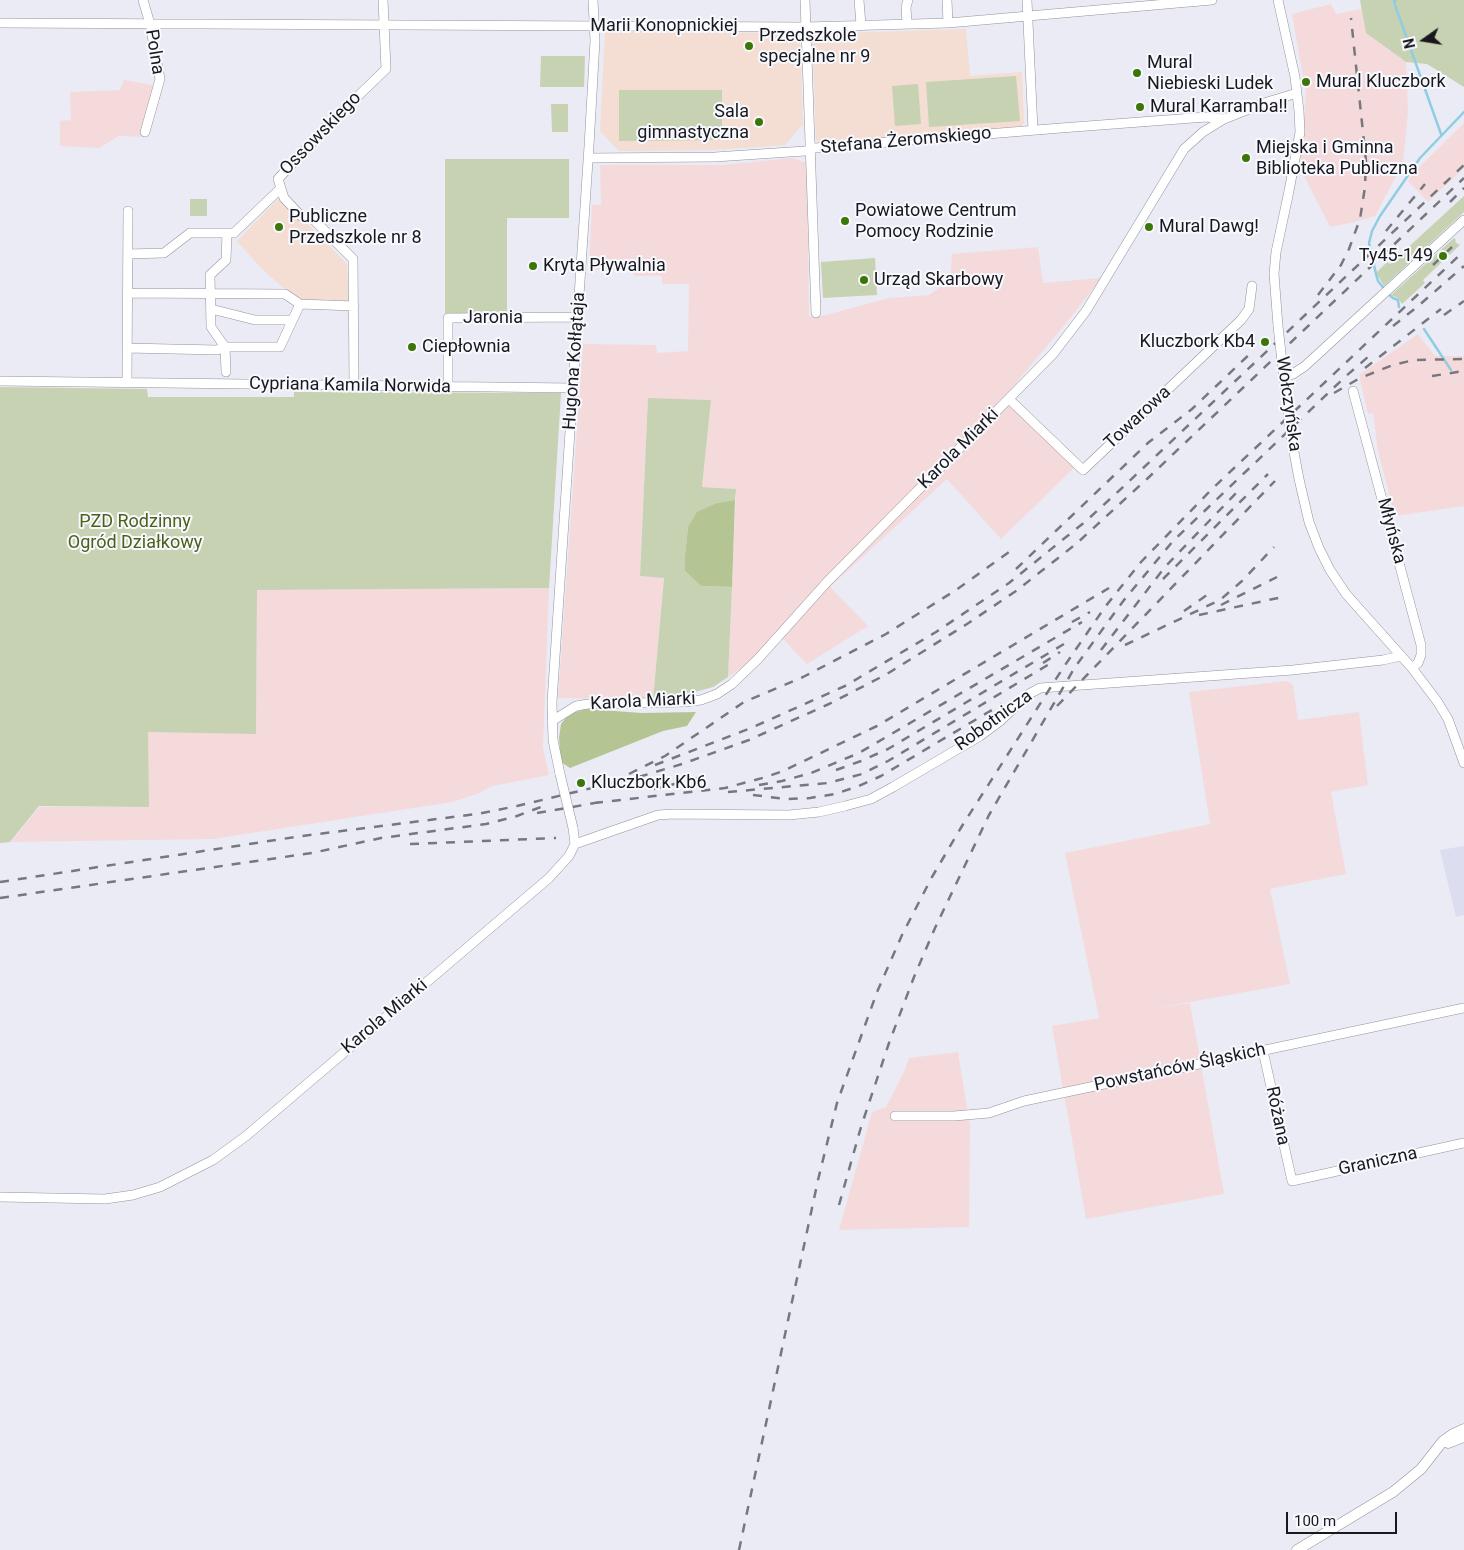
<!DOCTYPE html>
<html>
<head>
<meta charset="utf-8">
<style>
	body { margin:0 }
	#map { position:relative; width:1464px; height:1550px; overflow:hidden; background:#eaebf5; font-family:Roboto,sans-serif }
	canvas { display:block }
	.north { position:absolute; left:1399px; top:15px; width:50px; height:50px; -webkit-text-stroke:4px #f8f9ff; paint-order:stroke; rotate:257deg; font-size:14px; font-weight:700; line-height:20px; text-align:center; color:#19191d }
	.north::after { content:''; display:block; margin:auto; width:18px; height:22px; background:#19191d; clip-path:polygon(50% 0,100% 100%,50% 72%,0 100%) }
	.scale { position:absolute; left:1286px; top:1512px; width:111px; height:22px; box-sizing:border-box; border:2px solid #19191d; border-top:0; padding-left:6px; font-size:15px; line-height:18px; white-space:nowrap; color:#19191d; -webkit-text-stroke:4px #f8f9ff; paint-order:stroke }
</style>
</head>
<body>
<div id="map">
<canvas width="1464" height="1550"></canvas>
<div class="north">N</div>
<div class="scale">100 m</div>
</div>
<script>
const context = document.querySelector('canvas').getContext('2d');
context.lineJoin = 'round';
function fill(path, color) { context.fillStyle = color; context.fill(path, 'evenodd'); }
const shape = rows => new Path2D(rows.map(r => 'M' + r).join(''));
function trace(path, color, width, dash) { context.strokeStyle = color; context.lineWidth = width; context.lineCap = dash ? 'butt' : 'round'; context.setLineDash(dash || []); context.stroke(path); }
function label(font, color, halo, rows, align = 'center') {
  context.font = font + ' Roboto,sans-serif'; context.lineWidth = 4; context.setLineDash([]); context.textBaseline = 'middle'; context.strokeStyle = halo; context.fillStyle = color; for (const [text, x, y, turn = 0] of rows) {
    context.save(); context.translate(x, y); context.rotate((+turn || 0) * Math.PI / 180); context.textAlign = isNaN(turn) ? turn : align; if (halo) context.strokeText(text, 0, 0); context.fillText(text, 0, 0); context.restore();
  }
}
const built = shape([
	[1464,846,1464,915,1456,917,1440,850]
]);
const industrial = shape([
	[1331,4,1336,14,1362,9,1366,33,1406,62,1408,112,1403,163,1375,216,1356,221,1356,222,1330,227,1300,168,1306,93,1292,14],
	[124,80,163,87,148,137,119,136,99,148,60,146,60,121,71,120,70,92,120,90],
	[1464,123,1464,168,1428,202,1408,181,1411,175],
	[792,158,807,163,809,317,822,316,889,298,929,295,950,280,952,254,1038,247,1043,283,1101,278,1072,316,1006,395,1075,467,1001,539,947,479,830,587,868,626,807,664,783,639,728,677,736,489,702,487,711,400,648,398,640,576,664,577,653,700,558,698,583,344,656,345,657,353,688,351,689,284,662,284,662,276,634,276,633,269,589,270,592,205,601,205,600,165,722,165],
	[1418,334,1435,356,1464,356,1464,506,1395,516,1378,451,1373,413,1368,414,1359,375],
	[549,588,543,747,549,775,492,786,477,794,452,802,213,839,11,842,39,807,148,807,148,732,256,733,257,590],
	[1286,681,1293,685,1298,720,1359,712,1368,785,1331,792,1346,874,1270,889,1290,984,1151,1009,1190,1003,1224,1194,1086,1219,1052,1026,1099,1018,1065,853,1210,824,1189,692],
	[958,1052,970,1126,969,1227,839,1230,872,1112,886,1107,904,1072,909,1058]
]);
const education = shape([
	[966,29,970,76,1022,72,1024,123,1022,126,819,143,816,140,812,34],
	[605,32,797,33,800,36,803,124,785,145,714,150,619,151,600,131],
	[279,198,301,220,308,224,347,264,349,301,301,300,288,292,261,268,237,241]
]);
const green = shape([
	[1360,0,1464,0,1464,87,1427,64,1406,62,1366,33],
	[541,56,585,56,584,87,540,87],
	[1016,76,1020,121,929,127,926,82],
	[918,84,921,124,895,126,892,86],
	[619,90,722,90,722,140,619,141],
	[551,104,568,104,568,132,552,132],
	[445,159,569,159,569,218,507,218,507,314,445,314],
	[1464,196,1464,212,1384,286,1376,273,1387,262,1390,264],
	[190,199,207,199,207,216,190,216],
	[1454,238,1456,240,1455,242,1460,245,1423,280,1425,283,1402,304,1398,298,1391,295],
	[875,258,877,295,823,298,821,262],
	[0,387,147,389,148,397,294,397,294,392,561,393,549,588,257,590,256,734,148,732,149,807,39,806,10,842,0,843],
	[648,398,711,400,702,487,736,489,735,500,717,503,688,527,685,555,685,571,701,586,732,587,728,677,713,687,688,694,653,700,664,578,640,576]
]);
const forest = shape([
	[735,500,732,587,701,586,685,571,685,555,688,527,697,512,717,503],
	[586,709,642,713,696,712,687,726,663,731,570,768,561,762,559,738,561,724,569,714]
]);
const stream = shape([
	[1396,0,1394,1,1395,5,1441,134],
	[1385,290,1378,281,1376,274,1369,243,1372,231,1380,216,1420,158,1464,112],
	[1388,294,1393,298,1398,300,1399,307],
	[1424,329,1451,370]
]);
const minor = shape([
	[143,0,150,24,160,79,145,132],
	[805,0,816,313],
	[859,0,861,25],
	[947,0,948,23],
	[1027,0,1033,130],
	[0,23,806,27,948,23,1212,0],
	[907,24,906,7,908,0],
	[588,158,715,157,805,151,815,148,1061,128,1206,117,1224,119],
	[128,254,164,253,190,233,227,233],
	[128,293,285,294,300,304],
	[211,309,255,320,292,320],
	[1278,326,1274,274,1276,252,1289,191,1300,132,1299,111,1295,77,1278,0],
	[127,348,217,350,225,347,211,327,210,275,226,260,227,233,234,233,281,188],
	[1282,362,1287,403],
	[226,372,225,347,280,347,300,304,354,306],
	[1284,376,1293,374,1305,366,1464,220],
	[0,381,573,388],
	[127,383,128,211],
	[354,386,353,259,310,216,301,216,284,198,278,179,326,127,386,69,383,0],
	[448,387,448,318,578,317],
	[1353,391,1421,645,1421,655,1418,663,1412,668],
	[1009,399,1083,470,1241,320,1249,309,1252,286],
	[1291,436,1299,479,1309,522,1319,548,1330,570,1346,594,1412,668,1437,701,1448,719,1464,763],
	[552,721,576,706,588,704,684,702,701,700,717,694,732,684,758,659,827,582,1053,354,1086,311,1184,149,1203,132,1224,119,1264,103,1297,93],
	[560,774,553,740,552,702,589,146,595,41,593,0],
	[575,844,658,815,673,814,789,815,819,812,845,806,871,799,893,787,980,736,999,722,1029,694,1040,688,1293,670,1383,660,1400,656],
	[1263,1051,1292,1181,1464,1143],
	[895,1116,954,1116,989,1113,1024,1101,1464,1008],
	[0,1197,105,1199,133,1195,160,1187,213,1160,246,1136,549,878,569,856,575,844,573,828]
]);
const major = shape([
	[1448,1443,1464,1437],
	[1297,1550,1393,1492,1421,1469,1443,1441,1453,1434,1464,1429]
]);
const rail = shape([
	[1450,202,1464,188],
	[1386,231,1425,184],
	[1433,265,1452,247],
	[1318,295,1341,265,1349,249,1360,219,1365,187,1366,161,1351,18],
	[1444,315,1464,301],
	[1393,326,1417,307,1464,266],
	[1365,368,1441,309],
	[1432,376,1464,371],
	[1334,393,1360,378,1393,365,1414,360,1464,359],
	[1016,569,1149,442,1192,409,1254,350],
	[1163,579,1268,474],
	[1221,605,1277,577],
	[1184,611,1207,595],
	[1199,615,1287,596],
	[1072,622,1090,612],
	[1125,645,1220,600,1242,581,1274,547],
	[1101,650,1165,567,1237,492],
	[1043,663,1060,652],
	[1057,706,1275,481],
	[655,765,751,728,845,686,936,632,1009,583,1086,521,1122,488,1464,165],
	[836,770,861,761,888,749,1069,641],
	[629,774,665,756,744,702,803,677,886,634,956,590,1009,552],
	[759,785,782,781,811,773,859,753,1082,622],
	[654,789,703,777],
	[728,792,828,783,862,774,888,761,1051,663],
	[753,795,786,799,810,798,835,794,859,786,881,776,1002,704],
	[594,803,725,788,766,777,783,771,877,726,1109,588],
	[537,813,601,802],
	[410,844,556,838],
	[0,882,302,836,477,814,517,806,642,776,682,764,749,740,829,704,887,674,967,624,1016,591,1076,544,1148,478,1464,178],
	[0,898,312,853,381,838,486,824,517,816,546,805],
	[839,1205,861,1127,889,1043,914,977,935,928,989,815,1075,667,1124,600,1173,541,1345,377,1369,356],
	[739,1550,818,1180,837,1103,877,992,902,935,932,877,962,826,1063,668,1105,607,1141,562,1213,488,1464,251]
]);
const minorBridge = shape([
	[1278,326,1282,362],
	[1287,403,1291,436],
	[560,774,573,828]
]);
const markers = [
	[749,46,5,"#3d7608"],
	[1137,73,5,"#3d7608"],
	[1306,82,5,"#3d7608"],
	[1140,107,5,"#3d7608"],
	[759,122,5,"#3d7608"],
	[1246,158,5,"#3d7608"],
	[845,221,5,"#3d7608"],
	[279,227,5,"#3d7608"],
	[1149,227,5,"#3d7608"],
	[1443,256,5,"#3d7608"],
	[533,266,5,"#3d7608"],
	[864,280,5,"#3d7608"],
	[1265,342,5,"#3d7608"],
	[412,347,5,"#3d7608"],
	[581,783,5,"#3d7608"]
];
const streetNames = [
	["Marii Konopnickiej",664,26],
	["Polna",154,52,81],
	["Ossowskiego",321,134,-46],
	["Stefana Żeromskiego",906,141,-5],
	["Jaronia",493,318],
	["Hugona Kołłątaja",575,361,-86],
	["Cypriana Kamila Norwida",350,386,1],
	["Wołczyńska",1288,404,82],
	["Towarowa",1138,418,-43],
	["Karola Miarki",959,449,-45],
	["Młyńska",1391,531,75],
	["Karola Miarki",643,702,-3],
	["Robotnicza",994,721,-36],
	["Karola Miarki",385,1017,-40],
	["Powstańców Śląskich",1180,1068,-12],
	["Różana",1277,1116,78],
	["Graniczna",1378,1162,-12]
];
const poiNames = [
	["Przedszkole",759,36],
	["specjalne nr 9",759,57],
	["Mural",1147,63],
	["Niebieski Ludek",1147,84],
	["Mural Kluczbork",1316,82],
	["Mural Karramba!!",1150,107],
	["Sala",749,112,"right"],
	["gimnastyczna",749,133,"right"],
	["Miejska i Gminna",1256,148],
	["Biblioteka Publiczna",1256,169],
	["Powiatowe Centrum",855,211],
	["Pomocy Rodzinie",855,232],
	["Publiczne",289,217],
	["Przedszkole nr 8",289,238],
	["Mural Dawg!",1159,227],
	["Ty45-149",1433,256,"right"],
	["Kryta Pływalnia",543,266],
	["Urząd Skarbowy",874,280],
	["Kluczbork Kb4",1255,342,"right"],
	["Ciepłownia",422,347],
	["Kluczbork Kb6",591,783]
];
const parkNames = [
	["PZD Rodzinny",135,522],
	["Ogród Działkowy",135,543]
];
fill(built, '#dcdeef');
fill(industrial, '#f5dadc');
fill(education, '#f4ddd2');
fill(green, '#c7d2b2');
fill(forest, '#b4c593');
trace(stream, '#90cde4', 2.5);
trace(minor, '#92939c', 10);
trace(major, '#92939c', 11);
trace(minor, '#fff', 9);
trace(major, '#fff', 10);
trace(rail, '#77777e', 2.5, [9, 9]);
trace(minorBridge, '#92939c', 10, []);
trace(minorBridge, '#fff', 9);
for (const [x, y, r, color] of markers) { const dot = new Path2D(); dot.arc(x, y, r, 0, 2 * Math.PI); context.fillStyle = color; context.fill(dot); trace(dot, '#f8f9ff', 2); }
label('18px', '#19191d', '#f8f9ff', streetNames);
label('18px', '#19191d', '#f8f9ff', poiNames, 'left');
label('18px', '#4d6017', '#f8f9ff', parkNames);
</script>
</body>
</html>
